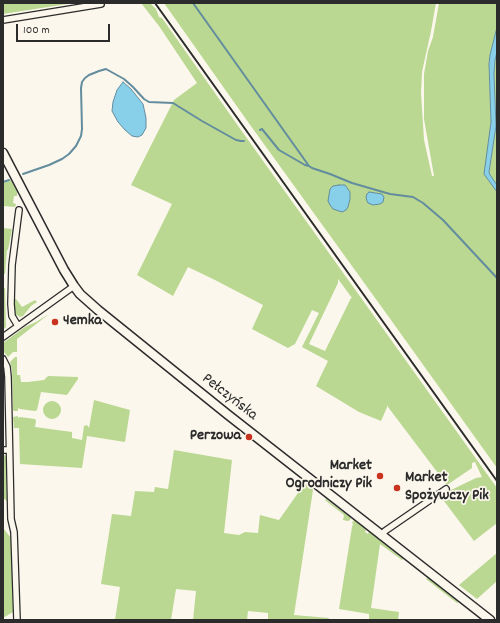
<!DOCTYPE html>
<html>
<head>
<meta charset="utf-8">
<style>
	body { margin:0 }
	#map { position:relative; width:500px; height:623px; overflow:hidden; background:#fbf7ec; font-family:Dekko,sans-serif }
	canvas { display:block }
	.frame { position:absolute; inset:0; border:4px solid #2b2b2b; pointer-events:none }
	.scale { position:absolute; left:16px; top:24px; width:94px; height:18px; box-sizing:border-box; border:2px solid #2b2b2b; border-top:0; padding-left:5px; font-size:12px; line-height:14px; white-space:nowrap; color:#2b2b2b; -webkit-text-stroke:3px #fbf7ec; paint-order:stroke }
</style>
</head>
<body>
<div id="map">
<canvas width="500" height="623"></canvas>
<div class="frame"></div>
<div class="scale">100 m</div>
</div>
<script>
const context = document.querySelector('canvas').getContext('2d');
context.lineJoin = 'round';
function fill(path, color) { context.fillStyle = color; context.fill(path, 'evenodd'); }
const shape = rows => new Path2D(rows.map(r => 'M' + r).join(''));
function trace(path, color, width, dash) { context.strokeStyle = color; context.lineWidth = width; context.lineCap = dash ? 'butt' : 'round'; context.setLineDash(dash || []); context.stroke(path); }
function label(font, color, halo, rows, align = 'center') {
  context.font = font + ' Dekko,sans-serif'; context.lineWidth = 3.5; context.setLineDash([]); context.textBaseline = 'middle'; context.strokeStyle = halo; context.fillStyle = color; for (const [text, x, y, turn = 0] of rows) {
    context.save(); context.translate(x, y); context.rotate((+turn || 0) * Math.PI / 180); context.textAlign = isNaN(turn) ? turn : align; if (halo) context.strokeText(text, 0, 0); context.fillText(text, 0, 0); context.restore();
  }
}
const green = shape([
	[3,3,74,3,3,14],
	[141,3,150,3,156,9,159,17,162,18,241,130,497,488,497,523,474,541,441,497,449,491,476,478,482,477,475,462,472,463,472,468,447,485,388,407,388,405,381,421,359,412,316,386,328,361,302,347,319,313,312,310,295,344,288,348,252,329,263,305,215,280,188,267,173,296,137,275,172,204,131,185,174,100,197,83,159,26],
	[338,279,352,298,351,298,325,351,309,344,338,283],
	[164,3,436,3,431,31,422,72,421,93,424,140,432,176,434,176,424,119,424,74,428,51,433,37,439,3,497,3,497,27,490,55,489,64,491,122,486,175,487,178,497,192,497,468,391,320,248,122],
	[497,52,497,185,490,175,489,172,496,126,494,74,495,60],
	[11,180,17,192,17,196,14,196,13,203,16,204,15,207,3,206,3,183],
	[3,228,12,229,8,250,7,250,5,274,3,274],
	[3,288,5,288,6,327,3,330],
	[14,299,16,299,22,307,35,300,37,302,31,306,23,316,20,317,17,315,15,315,15,314],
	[49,314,17,339,17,352,13,352,8,357,3,351,3,343,25,327,36,322],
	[15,357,17,357,17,375,20,375,21,382,28,382,44,380,48,376,78,377,78,379,67,395,41,392,37,410,35,411,20,409,18,408,18,411,14,411,13,410,12,369,10,362],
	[94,400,130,410,125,442,87,436,82,468,20,464,19,428,14,428,13,417,18,416,18,418,20,417,35,419,36,421,35,427,72,432,72,438,82,440,84,426,87,425,89,428],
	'43 410a9 9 0 1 1 18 0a9 9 0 1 1-18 0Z',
	[174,450,232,460,224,533,239,535,245,532,258,533,260,515,279,520,305,483,313,490,294,615,329,618,328,620,268,620,268,613,248,611,247,620,193,620,196,591,176,589,171,620,115,620,120,587,101,584,112,514,131,516,135,491,154,492,155,487,168,489],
	[3,453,6,457,7,501,3,498],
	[326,499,351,518,350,520,348,521,343,520,344,515,325,500],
	[354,520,366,530,365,532,368,534,369,532,403,559,402,560,380,544,371,608,399,612,398,620,369,620,369,614,339,609,352,527,353,524,352,523],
	[3,528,11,538,13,612,3,618],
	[497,553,497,581,477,599,459,585],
	[428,578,458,602,457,603,426,579]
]);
const water = shape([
	[497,27,497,52,495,60,494,74,496,126,489,172,490,175,497,185,497,192,484,174,491,122,489,64,490,55,497,27],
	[123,82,131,89,143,104,146,118,146,128,142,135,138,137,132,136,125,130,118,122,112,111,113,102,117,90,123,82],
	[339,185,345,185,350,192,350,199,348,207,346,210,342,212,333,209,330,205,328,201,330,189,333,186,339,185],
	[369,192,382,194,384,197,383,202,380,204,373,205,368,203,367,201,366,197,367,194,369,192]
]);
const stream = shape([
	[193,3,309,166,312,168,330,174,352,183,390,194,413,197,423,203,443,220,497,278],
	[260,130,262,129,279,150,305,165,309,166],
	[23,174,49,165,62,159,69,154,76,146,81,136,82,129,81,88,82,82,85,78,89,75,99,71,106,69,124,79,133,87,144,99,149,102,173,103,202,121,236,140,241,141,244,141],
	[3,182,9,180]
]);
const minor = shape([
	[3,20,101,4],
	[18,326,12,316,11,304,12,265,19,210],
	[3,337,74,286],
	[3,359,7,367,8,377,11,519,14,532,17,620],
	[3,450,9,450],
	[381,536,385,531,446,489]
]);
const secondary = shape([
	[3,153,64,270,74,286,80,294,98,310,227,414,490,620]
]);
const rail = shape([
	[155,3,497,481]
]);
const markers = [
	[55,322,4,"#c8321e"],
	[249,437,4,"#c8321e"],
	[380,476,4,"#c8321e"],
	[397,488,4,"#c8321e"]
];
const poiNames = [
	["4emka",63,322],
	["Perzowa",241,437,"right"],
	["Market",372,467,"right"],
	["Ogrodniczy Pik",372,485,"right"],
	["Market",405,479],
	["Spożywczy Pik",405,497]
];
const streetNames = [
	["Pełczyńska",229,398,38]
];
fill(green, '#bad891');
fill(water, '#88cfea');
trace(water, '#638d9e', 1);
trace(stream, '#638d9e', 2);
trace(minor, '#2b2b2b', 8);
trace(secondary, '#2b2b2b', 11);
trace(minor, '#fbf7ec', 5.5);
trace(secondary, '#fbf7ec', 8);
trace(rail, '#2b2b2b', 2);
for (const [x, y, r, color] of markers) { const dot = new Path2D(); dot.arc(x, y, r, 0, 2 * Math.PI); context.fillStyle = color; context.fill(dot); trace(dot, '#fbf7ec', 1.5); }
label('bold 16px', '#2b2b2b', '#fbf7ec', poiNames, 'left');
label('16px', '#2b2b2b', '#fbf7ec', streetNames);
</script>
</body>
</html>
